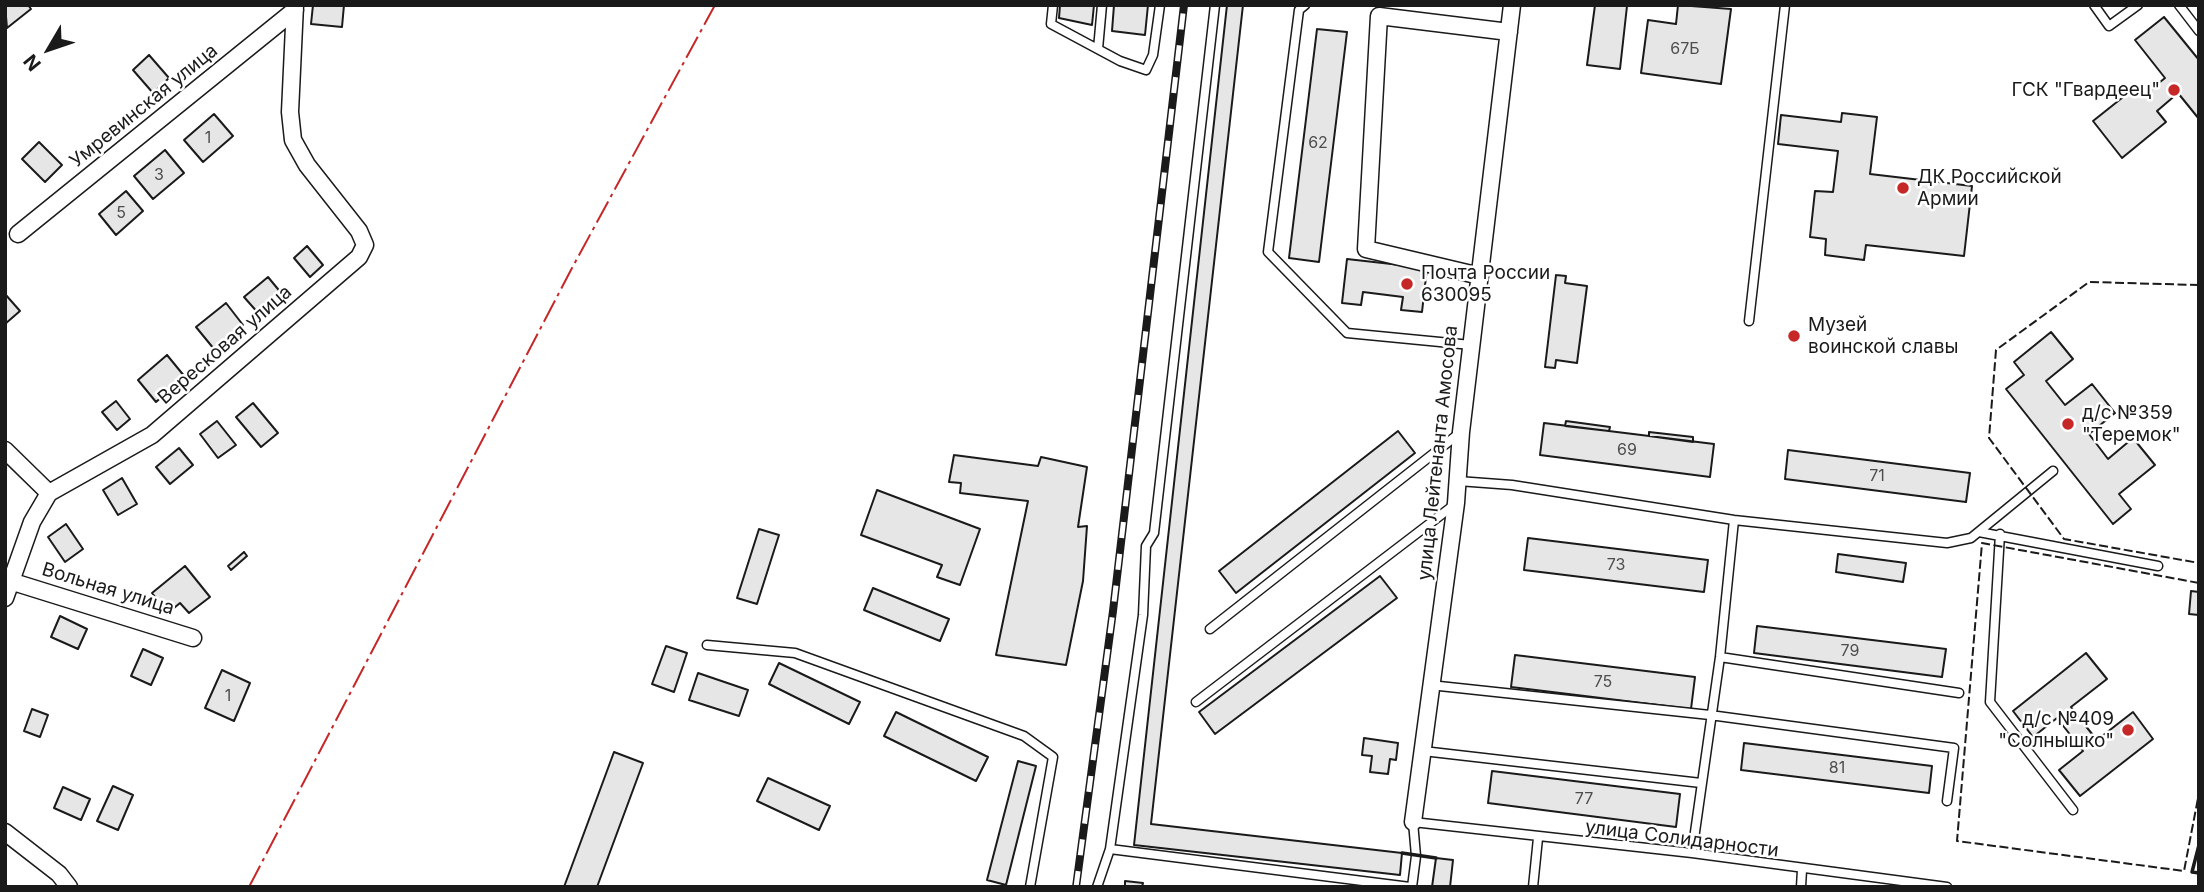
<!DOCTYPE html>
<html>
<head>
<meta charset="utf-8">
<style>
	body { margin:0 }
	#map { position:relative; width:2204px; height:892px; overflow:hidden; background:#fff; font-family:Inter,sans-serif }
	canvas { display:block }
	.frame { position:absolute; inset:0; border:7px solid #1a1a1a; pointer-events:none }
	.north { position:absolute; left:14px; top:14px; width:70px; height:70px; -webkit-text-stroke:5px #fff; paint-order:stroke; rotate:231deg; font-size:19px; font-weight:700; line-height:28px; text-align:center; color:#1a1a1a }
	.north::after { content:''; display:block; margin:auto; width:24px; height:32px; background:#1a1a1a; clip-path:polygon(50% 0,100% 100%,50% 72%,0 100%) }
</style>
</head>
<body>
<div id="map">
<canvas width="2204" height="892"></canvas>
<div class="frame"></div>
<div class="north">N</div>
</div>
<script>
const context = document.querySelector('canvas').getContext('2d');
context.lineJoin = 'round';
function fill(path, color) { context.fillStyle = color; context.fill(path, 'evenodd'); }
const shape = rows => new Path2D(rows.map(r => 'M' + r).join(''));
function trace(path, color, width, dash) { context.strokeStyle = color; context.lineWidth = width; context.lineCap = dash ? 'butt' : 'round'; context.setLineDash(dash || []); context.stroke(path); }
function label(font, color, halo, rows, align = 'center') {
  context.font = font + ' Inter,sans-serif'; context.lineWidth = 5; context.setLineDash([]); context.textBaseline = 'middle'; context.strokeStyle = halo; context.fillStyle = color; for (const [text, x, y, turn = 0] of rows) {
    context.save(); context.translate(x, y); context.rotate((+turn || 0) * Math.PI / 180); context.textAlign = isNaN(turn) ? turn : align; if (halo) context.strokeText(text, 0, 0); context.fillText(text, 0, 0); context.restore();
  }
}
const building = shape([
	[5,5,28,5,31,9,7,28,5,5],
	[313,5,344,5,342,27,311,24,313,5],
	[1060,5,1094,5,1092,25,1059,18,1060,5],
	[1114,5,1148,5,1145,35,1112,31,1114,5],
	[1227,5,1243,5,1151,824,1402,853,1400,875,1134,845,1227,5],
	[1595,5,1627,6,1620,69,1587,65,1595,5],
	[1678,5,1731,9,1721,84,1641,73,1648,20,1676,24,1678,5],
	[2164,17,2199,60,2199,119,2178,93,2157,111,2166,122,2122,158,2093,121,2137,86,2144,95,2165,78,2135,40,2164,17],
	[1317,29,1347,32,1319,262,1289,258,1317,29],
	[149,55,169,78,153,93,133,70,149,55],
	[1842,113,1877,117,1870,174,1972,186,1964,256,1866,245,1864,260,1825,255,1826,239,1810,237,1815,191,1833,192,1838,151,1778,144,1781,115,1841,122,1842,113],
	[214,114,233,136,203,162,184,140,214,114],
	[39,142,62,165,45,182,22,159,39,142],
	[165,150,184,173,153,199,134,176,165,150],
	[126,191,143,211,116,235,99,214,126,191],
	[307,246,323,265,310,277,294,258,307,246],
	[1347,259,1427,268,1422,312,1401,310,1403,297,1363,292,1361,305,1342,303,1347,259],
	[1556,275,1566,276,1565,283,1587,286,1577,363,1556,360,1555,368,1545,367,1556,275],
	[268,277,282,294,259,314,244,297,268,277],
	[5,294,20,311,5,324,5,294],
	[226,303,243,325,214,349,196,327,226,303],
	[2051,332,2073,359,2046,381,2065,405,2092,384,2115,413,2089,434,2108,459,2133,438,2155,465,2119,494,2131,509,2113,524,2006,389,2024,375,2014,362,2051,332],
	[167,355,185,377,156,402,138,380,167,355],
	[116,401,130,419,117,430,102,412,116,401],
	[253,403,278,433,261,447,236,417,253,403],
	[217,421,236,445,218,458,200,434,217,421],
	[1566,421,1610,427,1609,431,1565,426,1566,421],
	[1544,423,1714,444,1710,477,1540,455,1544,423],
	[1398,431,1415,453,1236,593,1219,571,1398,431],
	[1649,432,1693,437,1693,442,1649,436,1649,432],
	[179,448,193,465,170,484,156,467,179,448],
	[1788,450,1970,473,1966,502,1785,479,1788,450],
	[954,455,1038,466,1041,457,1087,467,1078,527,1087,526,1083,581,1066,665,996,655,1028,501,960,493,961,483,949,482,954,455],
	[122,478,137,504,118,515,103,490,122,478],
	[877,490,980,529,960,585,937,577,942,565,861,535,877,490],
	[66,524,83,549,65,562,48,537,66,524],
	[759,529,779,535,757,604,737,598,759,529],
	[1528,538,1708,560,1704,592,1524,570,1528,538],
	[244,552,247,556,231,570,228,566,244,552],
	[1838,554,1906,563,1903,582,1836,572,1838,554],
	[185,566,210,597,189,613,180,603,168,613,152,593,185,566],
	[1380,576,1397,598,1215,734,1199,712,1380,576],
	[873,588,949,619,940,641,864,610,873,588],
	[2191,591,2199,592,2199,615,2189,614,2191,591],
	[60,616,87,629,78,649,51,637,60,616],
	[1757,626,1946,649,1942,677,1754,653,1757,626],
	[666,646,687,653,674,692,652,684,666,646],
	[143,649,163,658,151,685,131,676,143,649],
	[2086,653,2107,679,2071,707,2084,724,2097,740,2133,712,2153,739,2080,796,2059,770,2083,751,2057,718,2033,737,2013,711,2086,653],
	[1515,655,1695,677,1691,709,1511,687,1515,655],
	[779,663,860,702,849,724,769,684,779,663],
	[222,670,250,683,234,721,205,708,222,670],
	[698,673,748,690,739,716,689,700,698,673],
	[32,709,48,715,40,737,24,731,32,709],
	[896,712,988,757,976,781,884,736,896,712],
	[1364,738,1398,743,1396,760,1390,759,1388,774,1370,772,1372,756,1362,755,1364,738],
	[1744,743,1932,766,1929,793,1741,770,1744,743],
	[614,752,643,763,597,887,564,887,614,752],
	[1018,761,1036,766,1006,885,987,880,1018,761],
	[1492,771,1680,794,1676,827,1488,803,1492,771],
	[768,778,830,806,819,830,757,801,768,778],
	[113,786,133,795,118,830,97,821,113,786],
	[63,787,90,799,81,820,54,808,63,787],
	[1436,858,1453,860,1450,887,1432,887,1436,858],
	[1125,881,1143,883,1142,887,1125,887,1125,881]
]);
const lane = shape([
	[1053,5,1051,24,1120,61,1146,70,1153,55,1160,5],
	[1215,5,1154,533,1146,546,1143,615,1110,849,1410,887],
	[1305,5,1299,10,1268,252,1347,333,1471,345],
	[2094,5,2109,26,2138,5],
	[2179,5,2199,31],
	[1098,49,1102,5],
	[1749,321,1785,5],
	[1458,481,1512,485,1734,520,1947,543,1971,538,2053,471],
	[1979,532,2158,566],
	[2000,534,1990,702,2073,810],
	[1210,629,1461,432],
	[707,645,795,653,1024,736,1053,757,1030,887],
	[1720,657,1959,693],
	[1430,685,1710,715,1954,748,1947,801],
	[1196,702,1454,505],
	[1423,751,1701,783],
	[1692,853,1720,657,1734,520],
	[1097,887,1110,849],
	[1412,887,1416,856,1413,822,1692,853,1947,887],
	[1533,887,1538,838],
	[1801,887,1802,870]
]);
const street = shape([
	[18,234,295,10],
	[1480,276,1366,249,1379,16,1509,32],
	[5,450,49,493],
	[10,581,193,638],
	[5,598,32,522,49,493,152,435,359,257,365,245,359,231,307,165,293,140,290,112,295,5],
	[1413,822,1456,503,1461,432,1512,5],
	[5,832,59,874,69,887]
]);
const rail = shape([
	[1076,887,1113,611,1184,5]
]);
const fence = shape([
	[2199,285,2089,282,1996,350,1989,438,2064,539,2199,563],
	[2199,583,1982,543,1957,841,2184,871,2199,793]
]);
const wall = shape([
	[2199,845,2192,872,2199,873],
	[1402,853,1436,858]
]);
const power = shape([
	[249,887,572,268,715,5]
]);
const markers = [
	[2174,90,7,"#c62828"],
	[1903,188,7,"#c62828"],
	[1407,284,7,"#c62828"],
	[1794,336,7,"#c62828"],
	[2068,424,7,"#c62828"],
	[2128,730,7,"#c62828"]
];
const numberNames = [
	["67Б",1685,49],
	["1",208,138],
	["62",1318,143],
	["3",159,175],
	["5",121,213],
	["69",1627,450],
	["71",1877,476],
	["73",1616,565],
	["79",1850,651],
	["75",1603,682],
	["1",228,696],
	["81",1837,768],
	["77",1584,799]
];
const poiNames = [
	["ГСК \"Гвардеец\"",2160,90,"right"],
	["ДК Российской",1917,177],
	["Армии",1917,199],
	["Почта России",1421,273],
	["630095",1421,295],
	["Музей",1808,325],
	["воинской славы",1808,347],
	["д/с №359",2082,413],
	["\"Теремок\"",2082,435],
	["д/с №409",2114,719,"right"],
	["\"Солнышко\"",2114,741,"right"]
];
const streetNames = [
	["Умревинская улица",144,106,-39],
	["Вересковая улица",225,345,-41],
	["улица Лейтенанта Амосова",1438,453,-84],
	["Вольная улица",108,589,17],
	["улица Солидарности",1682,839,7]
];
fill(building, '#e6e6e6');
trace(building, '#1a1a1a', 2);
trace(lane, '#1a1a1a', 11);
trace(street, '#1a1a1a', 19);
trace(lane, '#fff', 8);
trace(street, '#fff', 16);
trace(rail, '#1a1a1a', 8);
trace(rail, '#fff', 5, [16]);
trace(fence, '#1a1a1a', 2, [9, 3.5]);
trace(wall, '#1a1a1a', 3.5);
trace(power, '#c62828', 2, [24, 5, 3.5, 5]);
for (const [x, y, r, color] of markers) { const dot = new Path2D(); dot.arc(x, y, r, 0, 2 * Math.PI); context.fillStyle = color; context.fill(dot); trace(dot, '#fff', 2.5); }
label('16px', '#4d4d4d', null, numberNames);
label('19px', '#1a1a1a', '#fff', poiNames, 'left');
label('19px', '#1a1a1a', '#fff', streetNames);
</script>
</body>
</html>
